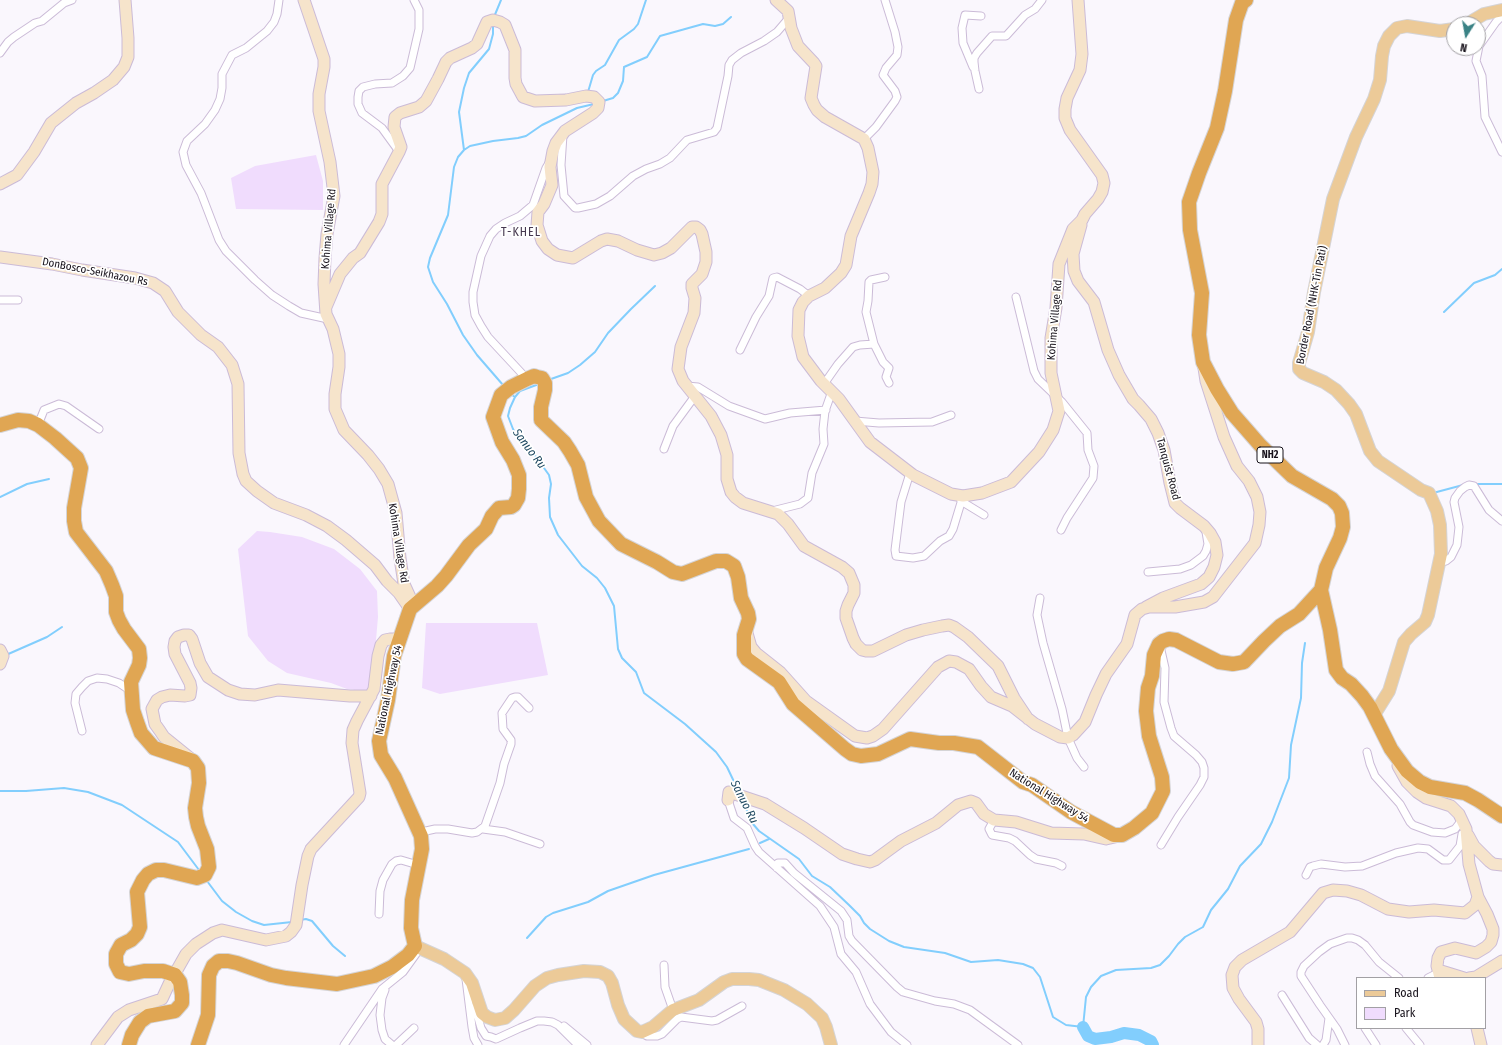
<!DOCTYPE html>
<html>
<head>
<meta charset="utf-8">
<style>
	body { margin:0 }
	#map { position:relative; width:1502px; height:1045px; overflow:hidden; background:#faf7fd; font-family:"Fira Sans Condensed",sans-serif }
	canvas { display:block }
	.legend { position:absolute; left:1356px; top:977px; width:130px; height:52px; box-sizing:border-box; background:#fff; border:1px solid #a2a0a4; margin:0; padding:5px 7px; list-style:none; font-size:12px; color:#17121b }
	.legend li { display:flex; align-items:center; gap:8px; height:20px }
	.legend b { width:20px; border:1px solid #a2a0a4 }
	.north { position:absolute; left:1446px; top:16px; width:40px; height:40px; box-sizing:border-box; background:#fff; border:1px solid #a2a0a4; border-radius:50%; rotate:191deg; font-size:11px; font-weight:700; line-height:16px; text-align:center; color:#17121b }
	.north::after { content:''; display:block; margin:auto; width:14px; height:18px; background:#3a8285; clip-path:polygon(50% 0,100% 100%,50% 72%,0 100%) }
</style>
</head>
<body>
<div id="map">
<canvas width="1502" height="1045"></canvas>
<ul class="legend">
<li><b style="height:5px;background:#ecca98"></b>Road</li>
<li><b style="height:11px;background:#f0dcfd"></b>Park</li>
</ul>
<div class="north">N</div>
</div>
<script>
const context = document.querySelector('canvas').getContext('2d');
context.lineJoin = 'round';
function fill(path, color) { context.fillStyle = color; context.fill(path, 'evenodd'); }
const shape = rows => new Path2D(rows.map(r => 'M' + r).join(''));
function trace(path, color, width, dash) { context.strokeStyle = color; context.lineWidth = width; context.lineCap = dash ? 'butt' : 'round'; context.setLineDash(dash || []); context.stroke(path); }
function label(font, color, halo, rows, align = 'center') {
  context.font = font + ' "Fira Sans Condensed",sans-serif'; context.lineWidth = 3.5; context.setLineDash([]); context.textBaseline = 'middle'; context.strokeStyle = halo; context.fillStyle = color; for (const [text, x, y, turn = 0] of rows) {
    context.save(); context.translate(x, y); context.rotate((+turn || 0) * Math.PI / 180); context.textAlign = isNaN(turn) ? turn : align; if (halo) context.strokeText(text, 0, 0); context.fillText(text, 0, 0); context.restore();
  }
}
const green = shape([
	[316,155,323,181,323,210,236,209,231,178,255,166],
	[257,531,270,532,302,537,334,549,360,569,377,591,378,617,376,640,370,692,347,689,331,683,287,673,268,661,248,636,238,549],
	[426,623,537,623,548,675,440,694,422,688]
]);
const stream = shape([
	[494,17,501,0],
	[588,92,593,75,596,71,605,65,619,40,634,29,638,24,646,0],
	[603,101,613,98,618,93,623,81,624,67,647,57,660,36,703,24,715,26,723,24,731,17],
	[464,150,459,112,464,88,469,73,489,49,493,34,493,24],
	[1444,312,1474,283,1495,275,1502,269],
	[551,379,568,373,580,365,595,352,608,333,631,309,655,286],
	[503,385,477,355,463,335,447,304,433,282,428,267,430,258,448,215,454,167,458,157,464,150,470,146,493,141,518,138,526,136,542,125,577,108,594,104],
	[512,395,515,397,510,408,508,416,513,429,517,436,529,447,549,475,551,484,549,498,550,517,558,535,582,566,597,578,605,588,614,606,618,649,622,658,636,672,644,693,685,724,716,752,727,767,738,790],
	[515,397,520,391,539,384],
	[1475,484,1502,484],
	[1433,493,1463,485],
	[0,497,27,484,49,479],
	[6,655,47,637,62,627],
	[0,791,27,791],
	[26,791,64,788,88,792,122,805,178,842,199,870],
	[743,802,753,824,759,831,799,859,812,876,830,887,849,905,860,916,864,923,870,929,889,941,904,947,945,953,971,962,998,960,1023,964,1033,968,1040,977,1053,1017,1066,1025,1083,1027,1086,997,1091,987,1101,976,1116,970,1151,968,1160,965,1169,956,1178,944,1185,937,1203,927,1211,910,1228,889,1240,866,1261,844,1272,822,1289,778,1291,745,1301,698,1302,663,1305,643],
	[760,843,769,839],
	[207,881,222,901,236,912,252,921,264,925,292,922],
	[300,920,306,919,312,921,333,946,345,956],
	[527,938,546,917,553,913,588,902,608,891,654,875,749,849]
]);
const river = shape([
	[1083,1027,1088,1036,1095,1039,1111,1037,1124,1033,1139,1035,1151,1041,1153,1045]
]);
const street = shape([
	[279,0,277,14,274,22,267,31,246,48,232,55,222,74,222,88,220,99,215,110,205,124,187,141,183,152,186,165,201,193,219,240,226,251,255,280,272,295,289,306,301,313,328,319],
	[1502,16,1496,22,1479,46,1476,61,1482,76,1485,117,1502,152],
	[0,53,8,42,14,37,35,23,42,21,64,3,72,0],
	[973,67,963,43,962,28,965,15,981,16],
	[979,89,975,71,974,62,974,58,977,53,992,36,1006,36,1025,15,1035,9,1042,0],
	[563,135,561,165,564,196,575,208,578,208,596,204,610,196,633,176,646,169,660,164,670,158,687,140,714,132,717,128,728,76,729,65,732,60,741,53,764,41,777,32,789,18],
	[864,139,876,127,895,101,897,97,895,91,883,75,886,68,897,55,898,47,895,32,885,0],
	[398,150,382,128,362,113,358,104,358,97,359,91,363,87,375,84,392,83,403,76,410,68,419,29,419,10,414,0],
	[885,277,871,280,869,282,868,301,866,312,874,344,883,362,889,368,886,377,889,383],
	[1016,297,1034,371,1038,379,1062,402,1087,433,1088,450,1094,466,1093,478,1067,518,1061,530],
	[0,300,18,300],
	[740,350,756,317,769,296,773,278,777,277,800,289,809,296],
	[527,379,488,337,481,326,475,315,473,302,473,292,481,256,490,236,496,229,505,223,520,216,533,205,546,168,549,163],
	[824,384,838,364,853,347,860,345,874,344],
	[687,386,698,387,729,406,765,419,790,413,826,410],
	[855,421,879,423,932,422,951,415],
	[38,425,44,410,59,404,66,406,99,429],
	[664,449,673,426,695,396],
	[910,473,901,502,895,550,896,556,913,558,924,556,940,541,949,536,953,529,963,496],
	[961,501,984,515],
	[772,511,800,504,808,498,812,473,824,444,823,429,825,411,832,391],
	[1440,562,1446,561,1451,557,1457,545,1459,527,1454,502,1455,498,1460,491,1465,487,1469,485,1474,486,1489,510,1502,521],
	[1148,572,1180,569,1191,565,1203,556,1206,551,1208,544,1206,532],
	[1040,598,1037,615,1043,643,1062,709,1068,738,1077,758,1084,767],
	[1160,646,1165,668,1164,702,1171,728,1174,736,1196,755,1202,762,1204,768,1204,777,1200,785,1178,817,1161,845],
	[82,731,75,703,76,694,82,687,88,681,97,678,107,679,119,683,131,691],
	[1367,752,1370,764,1375,776,1400,804,1410,822,1413,825,1432,832,1445,833,1455,829,1462,820],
	[728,800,734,818,747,828,755,846,759,852,820,906,834,927,841,954,856,972,870,1004,891,1032,907,1045],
	[994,820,989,829,992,835,1009,838,1015,841,1030,855,1036,859,1056,863,1062,866],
	[483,829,505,832,540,844],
	[421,836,426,831,435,829,448,829,472,833,477,832,485,826,500,783,504,764,511,744,511,740,503,729,502,713,512,698,515,697,518,697,529,708],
	[777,868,778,863,785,863,794,873,841,911,847,920,849,936,852,941,897,987,903,992,935,1001,954,1004,970,1010,1018,1045],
	[1306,875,1310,867,1313,866,1321,864,1345,867,1362,866,1396,853,1418,848,1428,849,1443,860,1449,860,1460,846,1462,834],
	[379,914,380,891,383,880,392,864,396,861,401,860,418,865],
	[664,965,665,987,673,1010],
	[1428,978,1438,973],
	[466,979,472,1027,474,1038,478,1045],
	[385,990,382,998,380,1015,382,1030,385,1039,392,1045],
	[1282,995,1309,1038,1317,1045],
	[475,1007,481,1028,486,1036,491,1037,496,1039,520,1028,537,1021,544,1021,552,1022,558,1025,578,1045],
	[564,1026,587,1045],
	[1365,1028,1376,1045],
	[1406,1028,1420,1045],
	[640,1032,647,1036,657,1036,662,1034,677,1019,681,1017,712,1021,717,1020,742,1006],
	[344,1045,382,989,403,972,416,954],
	[396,1045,414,1028],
	[1323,1045,1326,1040,1329,1018],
	[1345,1045,1337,1029,1320,1005,1301,976,1301,972,1304,966,1319,952,1330,944,1347,938,1352,938,1358,940,1365,945,1379,962,1399,978]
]);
const secondary = shape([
	[304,0,324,59,324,67,319,94,319,111,330,162,334,196,327,234,325,258,324,284,326,314,333,329,339,354,339,367,335,394,335,409,344,430,368,455,379,469,388,484,396,513,400,558,404,584,414,606],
	[776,0,788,11,791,28,798,46,814,63,816,66,811,98,814,105,817,110,825,117,864,139,868,148,873,172,872,184,869,193,851,236,846,265,841,273,825,288,809,296,803,302,799,310,798,336,803,357,821,381,839,399,870,442,913,475,951,494,963,496,982,493,1011,482,1039,452,1053,430,1059,411,1051,373,1051,338,1056,308,1059,264,1073,229,1082,220,1085,214,1098,199,1102,192,1104,183,1102,175,1070,130,1065,118,1065,109,1067,98,1080,70,1082,54,1078,0],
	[0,184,17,175,34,152,51,123,76,103,94,93,113,80,124,67,128,57,128,38,125,0],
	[1081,225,1073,254,1074,271,1078,281,1094,302,1108,350,1119,375,1133,399,1139,405,1151,419,1158,433,1164,450,1170,483,1175,503,1180,508,1204,526,1210,533,1215,542,1217,555,1214,567,1209,577,1201,584,1163,598,1146,607],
	[0,257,52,264,82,270,135,278,153,283,165,291,178,312,201,335,218,347,232,365,238,384,239,453,243,474,246,481,257,491,274,503,306,515,327,526,346,540,375,565,387,581,399,593,408,606],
	[326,307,340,274,353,258,360,253,379,222,382,214,382,184,399,152,401,147,394,127,395,117,400,113,419,107,426,101,438,79,446,62,450,58,472,48,477,44,487,22,493,20,500,22,505,25,515,50,515,78,516,84,523,97,535,101,566,100,586,96,594,97,599,102,598,108,593,113,565,131,556,143,553,151,550,167,552,185,544,204,538,212,537,225,542,241,548,249,557,255,573,258,601,241,607,239,618,241,637,250,654,255,662,253,671,248,692,227,696,227,700,230,702,234,706,252,706,262,702,274,692,284,692,288,695,298,694,313,681,347,678,369,683,381,711,416,721,435,727,455,727,479,731,492,735,497,743,503,778,514,788,524,804,546,842,567,849,573,854,585,854,593,848,605,846,611,846,618,853,638,856,644,862,650,866,651,873,651,906,635,923,630,942,626,949,625,954,627,968,637,998,666,1014,698,1028,719],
	[747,633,751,647,756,653,780,672,806,701,855,736,867,738,873,736,883,729,938,667,949,661,956,662,969,669,981,686,991,697,1012,706,1035,724,1060,737,1068,738,1073,735,1085,722,1096,695,1106,674,1127,644,1135,615,1142,609,1149,607,1175,607,1204,602,1213,597,1255,543,1259,525,1260,512,1257,497,1249,481,1237,466,1224,437,1206,381,1204,368],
	[0,650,3,656,0,664],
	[190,758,164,737,160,731,155,724,152,709,157,700,162,697,170,695,185,696,190,695,191,688,190,683,175,654,174,647,175,641,178,637,184,635,189,635,192,639,200,663,208,677,228,690,240,694,255,695,278,690,350,696,371,696],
	[728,800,729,792,765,804,804,828,842,854,857,859,870,862,875,860,901,841,936,823,958,805,971,801,976,803,984,814,994,820,1016,822,1051,833,1084,834,1106,839,1119,836],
	[1468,835,1474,846,1489,861,1493,864,1502,865],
	[1438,970,1464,978],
	[1440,978,1437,966,1438,958,1441,952,1455,948,1476,953,1486,947,1491,942,1493,935,1493,929,1487,914,1478,897],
	[1469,978,1476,977,1502,961],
	[1477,1028,1481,1045],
	[97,1045,118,1017,129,1010,162,999,169,984,186,954,196,944,213,933,222,930,266,940,286,936,291,932,296,925,302,885,308,856,311,849,359,797,360,793,352,743,353,730,357,721,374,689,378,656,381,645,385,640,390,639,400,639],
	[1258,1045,1258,1029,1256,1022,1239,999,1233,988,1232,975,1235,967,1242,960,1290,932,1323,893,1333,890,1347,891,1361,895,1388,909,1409,912,1434,910,1465,913,1475,905,1478,897,1469,864,1466,829,1459,814,1451,806,1426,798,1417,792,1407,782,1398,766]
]);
const primary = shape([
	[1467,24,1484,14,1502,10],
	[1374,715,1389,691,1404,642,1411,634,1425,622,1428,615,1441,554,1440,525,1437,511,1429,493,1421,490,1378,461,1370,451,1356,414,1349,404,1336,390,1324,382,1303,373,1299,369,1299,363,1308,332,1314,292,1333,199,1356,137,1374,99,1380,80,1382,56,1384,46,1389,36,1397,28,1407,26,1440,31,1454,29],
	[415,946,444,959,465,973,472,983,482,1013,487,1017,495,1020,505,1018,514,1010,535,986,547,978,558,975,584,971,600,972,608,976,612,983,618,1005,624,1019,637,1031,642,1032,653,1027,673,1010,699,1000,724,982,732,979,749,979,759,980,784,990,807,1004,822,1018,826,1027,831,1045]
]);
const highway = shape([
	[1246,0,1242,3,1236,20,1225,91,1217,128,1199,173,1189,202,1190,230,1202,293,1199,335,1203,362,1217,389,1232,413,1260,445,1292,476,1332,499,1339,506,1342,513,1343,527,1340,538,1326,568,1321,590,1330,630,1336,670,1342,678,1351,684,1362,696,1370,707,1391,749,1407,771,1420,782,1430,787,1465,793,1478,800,1502,816],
	[0,425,18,420,29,421,38,425,55,438,77,458,81,468,74,508,74,521,76,532,106,571,112,585,116,596,116,612,119,620,124,629,139,649,140,658,139,665,131,682,133,710,137,722,141,733,154,748,193,761,198,768,199,783,195,808,196,817,198,826,207,849,209,867,205,875,197,878,164,870,156,870,148,874,143,880,137,892,140,927,137,934,131,940,121,945,116,954,116,964,120,972,129,974,144,971,163,971,175,975,180,982,182,995,182,1003,175,1011,148,1016,140,1022,132,1035,129,1045],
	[198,1045,208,1015,209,975,213,966,219,961,228,961,237,963,271,975,286,978,337,984,374,976,392,967,408,955,415,946,411,928,412,900,422,849,421,836,395,778,381,755,379,741,388,700,394,656,410,609,437,586,446,576,469,545,486,529,492,516,499,508,511,507,514,505,518,498,519,489,519,475,513,460,502,442,493,417,501,395,511,387,527,379,534,376,537,377,542,378,545,383,545,390,541,407,541,420,564,442,570,451,578,465,586,497,599,521,621,544,657,562,673,572,682,574,716,561,726,561,734,566,738,577,741,598,748,613,749,619,744,635,744,654,747,659,779,682,793,704,845,749,852,754,861,756,878,754,910,739,939,743,954,743,978,747,1023,782,1032,785,1071,812,1114,835,1122,835,1134,828,1152,813,1163,791,1162,777,1149,736,1146,711,1148,688,1152,676,1154,655,1159,644,1163,641,1169,639,1176,640,1219,662,1233,664,1244,662,1264,641,1280,626,1299,614,1321,590]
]);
const shields = [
	[1270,455,26]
];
const shieldNames = [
	["NH2",1270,455]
];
const streetNames = [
	["Kohima Village Rd",329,229,-85],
	["DonBosco-Seikhazou Rs",95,272,11],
	["Border Road (NHK-Tin Pati)",1312,305,-79],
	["Kohima Village Rd",1055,320,-85],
	["Tanquist Road",1168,469,75],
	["Kohima Village Rd",398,543,81],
	["National Highway 54",389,690,-78],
	["National Highway 54",1049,796,32]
];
const neighbourhoodNames = [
	["T-KHEL",521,233]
];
const waterNames = [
	["Sanuo Ru",529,449,53],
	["Sanuo Ru",744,802,63]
];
fill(green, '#f0dcfd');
trace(stream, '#82cefd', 2);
trace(river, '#82cefd', 12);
trace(street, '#cbbbd7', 9);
trace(secondary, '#cbbbd7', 13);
trace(primary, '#d5d4d6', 14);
trace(highway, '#d5d4d6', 16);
trace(street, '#fff', 7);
trace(secondary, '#f6e4cb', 11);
trace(primary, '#ecca98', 12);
trace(highway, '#e0a653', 14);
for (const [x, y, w] of shields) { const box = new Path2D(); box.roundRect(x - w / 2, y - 8, w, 16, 3); context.fillStyle = '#fff'; context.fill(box); trace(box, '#17121b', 1); }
label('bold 10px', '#17121b', null, shieldNames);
label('11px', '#17121b', '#fff', streetNames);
context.letterSpacing = '1px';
label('12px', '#46384f', '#fff', neighbourhoodNames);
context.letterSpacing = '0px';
label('italic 12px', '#1e4860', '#fff', waterNames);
</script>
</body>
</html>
